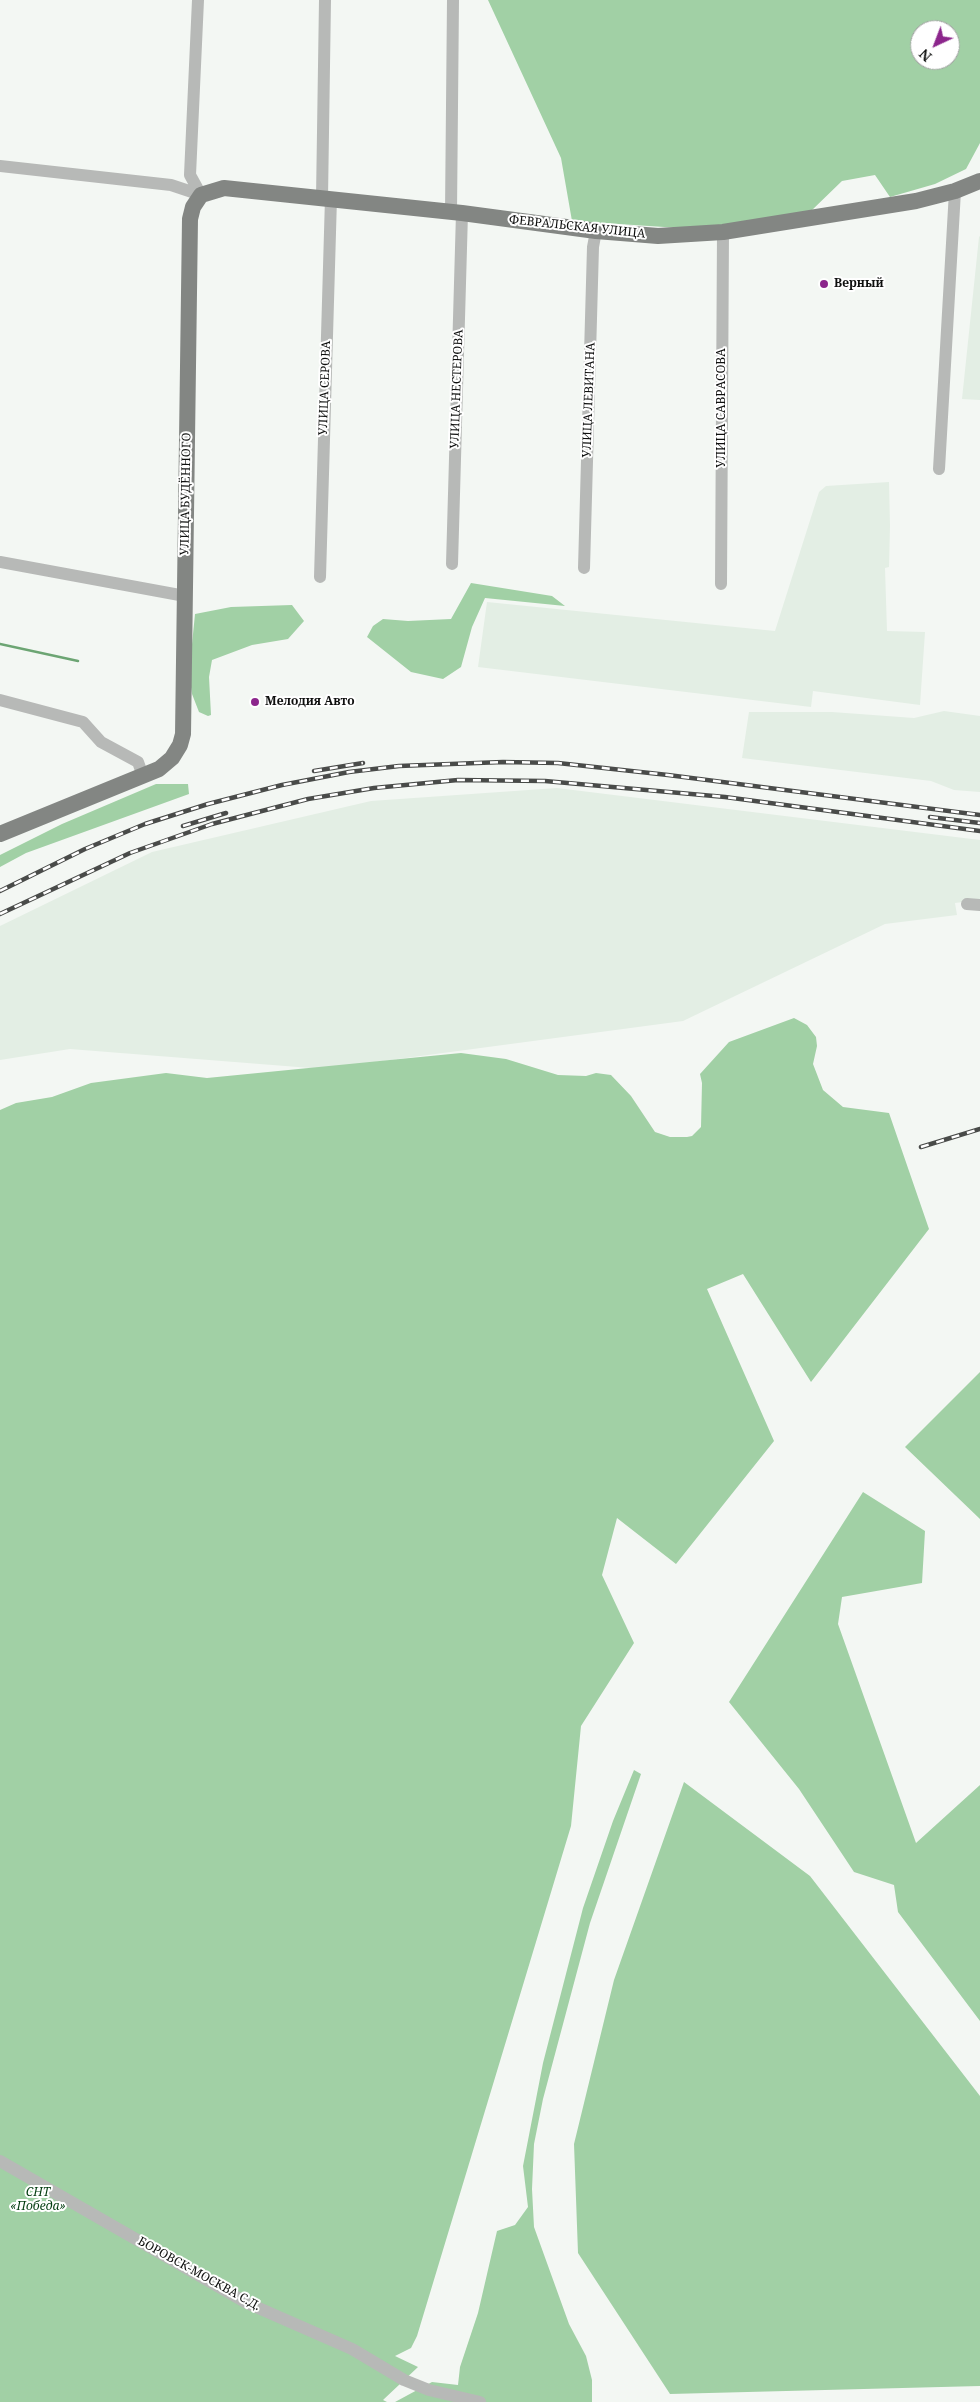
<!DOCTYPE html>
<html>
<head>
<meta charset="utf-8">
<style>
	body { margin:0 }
	#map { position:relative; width:980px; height:2402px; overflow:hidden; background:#f3f7f3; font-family:"Noto Serif",serif }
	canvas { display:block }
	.north { position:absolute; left:910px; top:20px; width:50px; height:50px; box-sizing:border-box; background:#fff; border:1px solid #9f9f9f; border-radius:50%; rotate:223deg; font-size:14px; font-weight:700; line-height:20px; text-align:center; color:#0e0f0e }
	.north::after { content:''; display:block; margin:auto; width:18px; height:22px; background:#8c268c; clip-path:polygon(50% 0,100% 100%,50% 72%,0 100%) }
</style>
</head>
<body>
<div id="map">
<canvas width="980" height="2402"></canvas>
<div class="north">N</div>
</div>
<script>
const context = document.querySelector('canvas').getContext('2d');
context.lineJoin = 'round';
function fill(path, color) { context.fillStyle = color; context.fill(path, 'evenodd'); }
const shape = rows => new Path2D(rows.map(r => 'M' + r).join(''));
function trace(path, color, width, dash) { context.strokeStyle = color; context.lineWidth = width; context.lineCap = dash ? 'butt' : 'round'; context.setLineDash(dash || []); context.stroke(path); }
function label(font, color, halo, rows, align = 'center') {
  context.font = font + ' "Noto Serif",serif'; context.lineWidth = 4; context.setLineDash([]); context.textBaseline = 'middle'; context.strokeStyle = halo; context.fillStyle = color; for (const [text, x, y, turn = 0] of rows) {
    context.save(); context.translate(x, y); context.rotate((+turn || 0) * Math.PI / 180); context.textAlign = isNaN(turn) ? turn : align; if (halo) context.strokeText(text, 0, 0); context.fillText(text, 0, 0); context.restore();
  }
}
const built = shape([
	[980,236,980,400,962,399,979,237],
	[889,482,890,526,889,567,885,568,887,631,925,632,920,705,813,691,811,707,478,667,487,602,775,631,819,492,826,486],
	[944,711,980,716,980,792,954,790,931,781,742,758,749,712,832,712,914,718],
	[557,788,980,840,980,900,955,903,957,915,885,924,683,1021,323,1069,70,1049,0,1060,0,926,152,852,371,801]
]);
const green = shape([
	[488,0,980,0,980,143,966,169,935,184,890,197,875,175,842,181,811,211,695,229,572,221,561,158],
	[920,30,950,30,950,60,920,60],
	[471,583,552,596,565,606,485,598,472,627,461,667,443,679,411,672,367,637,373,626,383,619,408,621,451,619],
	[292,605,304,621,288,639,252,645,212,660,209,677,211,715,208,716,199,712,192,694,189,674,195,614,231,607],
	[156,784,188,784,189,794,26,853,0,867,0,855,62,824],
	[794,1018,807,1025,816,1037,817,1046,813,1064,823,1090,843,1107,889,1113,929,1229,811,1382,743,1274,707,1289,774,1441,676,1564,617,1518,602,1575,634,1643,581,1726,571,1826,417,2336,411,2348,395,2356,418,2367,383,2400,387,2402,0,2402,0,1110,16,1103,52,1097,91,1083,166,1073,207,1078,461,1053,506,1059,558,1075,586,1076,596,1073,611,1075,631,1096,655,1132,670,1137,687,1137,692,1136,701,1127,702,1083,700,1074,729,1042],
	[980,1372,980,1519,905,1447],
	[863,1492,925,1531,922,1583,842,1597,838,1624,916,1843,980,1785,980,2021,898,1912,894,1885,854,1872,799,1789,729,1702],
	[634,1770,641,1774,590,1923,543,2099,534,2144,532,2189,534,2227,569,2324,586,2356,592,2380,592,2402,395,2402,432,2382,458,2385,460,2367,478,2313,497,2231,515,2225,528,2207,523,2166,543,2063,583,1908,613,1821],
	[684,1782,810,1876,980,2096,980,2386,670,2394,578,2253,574,2144,614,1980]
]);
const stream = shape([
	[0,644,78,661]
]);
const minor = shape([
	[198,0,190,175,201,195],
	[0,166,171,185,201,195],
	[322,198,325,0],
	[451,212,453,0],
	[939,469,955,191],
	[0,562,185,596],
	[452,564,462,213],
	[584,568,593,247,596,231],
	[320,577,331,198],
	[721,584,723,232],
	[0,700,83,722,101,742,138,762,143,776],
	[967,904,980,905],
	[0,2161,247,2303,352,2349,404,2380,429,2390,480,2402]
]);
const major = shape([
	[0,834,159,769,172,758,180,745,183,734,190,219,193,207,201,195,224,188,462,213,596,231,658,236,723,232,916,201,955,191,980,181]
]);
const rail = shape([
	[314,771,363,763],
	[930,817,980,823],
	[183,826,226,813],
	[0,891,85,849,145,824,208,804,282,785,349,772,399,766,503,762,558,763,668,775,980,815],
	[0,914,130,853,212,824,308,799,374,788,458,780,545,781,725,797,980,831],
	[921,1147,980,1129]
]);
const markers = [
	[824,284,5,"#8c268c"],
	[255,702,5,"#8c268c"]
];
const streetNames = [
	["ФЕВРАЛЬСКАЯ УЛИЦА",577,227,6],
	["УЛИЦА СЕРОВА",325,388,-88],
	["УЛИЦА НЕСТЕРОВА",457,389,-88],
	["УЛИЦА ЛЕВИТАНА",589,400,-88],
	["УЛИЦА САВРАСОВА",722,408,-90],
	["УЛИЦА БУДЁННОГО",186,494,-89],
	["БОРОВСК-МОСКВА С.Д.",199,2274,29]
];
const poiNames = [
	["Верный",834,284],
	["Мелодия Авто",265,702]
];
const parkNames = [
	["СНТ",38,2193],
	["«Победа»",38,2207]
];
fill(built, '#e3eee4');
fill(green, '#a1d0a5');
trace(stream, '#6ca573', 2.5);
trace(minor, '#b7b9b7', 12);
trace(major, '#838683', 16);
trace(rail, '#494b49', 4.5);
trace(rail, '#fff', 2.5, [8]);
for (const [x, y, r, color] of markers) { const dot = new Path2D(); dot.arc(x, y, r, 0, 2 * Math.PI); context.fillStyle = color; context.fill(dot); trace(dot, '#fff', 2); }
label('12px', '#0e0f0e', '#fff', streetNames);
label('bold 12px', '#0e0f0e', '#fff', poiNames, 'left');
label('italic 12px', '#003b0e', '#fff', parkNames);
</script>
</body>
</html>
